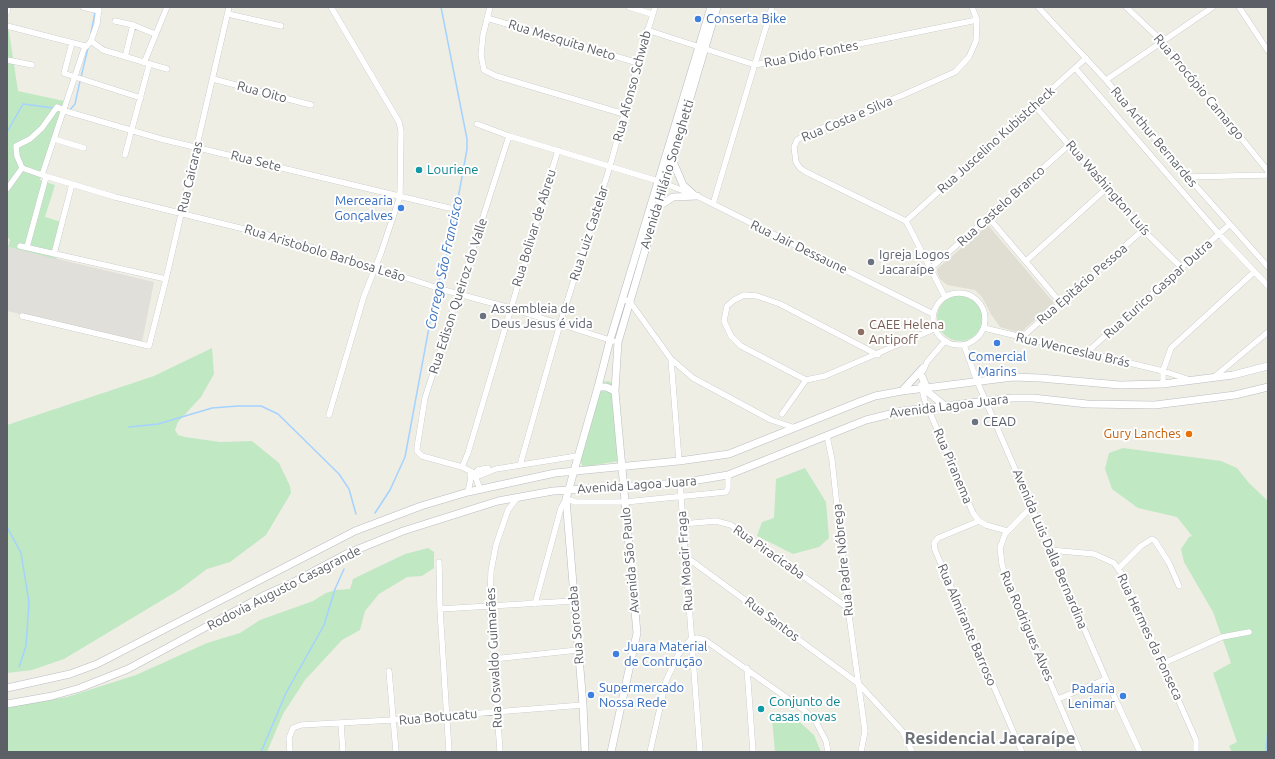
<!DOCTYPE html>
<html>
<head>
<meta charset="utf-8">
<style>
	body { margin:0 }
	#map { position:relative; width:1275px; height:759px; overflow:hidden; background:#efeee5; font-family:Ubuntu,sans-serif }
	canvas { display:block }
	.frame { position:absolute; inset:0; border:8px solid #5c6066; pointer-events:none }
</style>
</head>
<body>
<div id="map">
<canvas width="1275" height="759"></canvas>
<div class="frame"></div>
</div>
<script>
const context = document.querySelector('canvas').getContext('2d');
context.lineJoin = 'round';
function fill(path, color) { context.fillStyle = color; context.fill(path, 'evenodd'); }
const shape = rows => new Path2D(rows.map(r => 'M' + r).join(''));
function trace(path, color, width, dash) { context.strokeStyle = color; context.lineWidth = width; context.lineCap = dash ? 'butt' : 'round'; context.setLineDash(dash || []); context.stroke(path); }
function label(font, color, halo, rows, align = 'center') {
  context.font = font + ' Ubuntu,sans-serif'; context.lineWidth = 4; context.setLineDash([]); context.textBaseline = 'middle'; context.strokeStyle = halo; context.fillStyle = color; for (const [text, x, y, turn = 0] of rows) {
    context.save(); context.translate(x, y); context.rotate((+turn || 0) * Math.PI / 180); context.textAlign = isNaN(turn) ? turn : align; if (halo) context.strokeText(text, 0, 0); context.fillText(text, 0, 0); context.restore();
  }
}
const industrial = shape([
	[8,247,154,282,142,342,7,311]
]);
const education = shape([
	[988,225,1054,303,1020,333,1000,327,991,314,982,297,975,290,947,285,940,279,937,272,937,269]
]);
const green = shape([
	[7,30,9,31,18,91,64,101,40,180,55,185,45,217,65,223,56,259,8,247,10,240,7,236],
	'937 318a23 23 0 1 1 46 0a23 23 0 1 1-46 0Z',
	[212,348,214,374,201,397,178,422,175,430,178,435,185,437,220,442,252,441,279,463,290,486,291,493,266,535,230,562,207,569,179,590,64,659,32,670,7,673,7,425,154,376],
	[609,381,613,384,619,461,583,467,580,460,603,382],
	[1123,448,1221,461,1237,468,1249,483,1268,501,1268,752,1232,752,1229,746,1237,742,1213,673,1231,663,1213,612,1184,562,1181,549,1189,537,1192,536,1177,517,1138,508,1112,489,1105,469,1109,453],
	[805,468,826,502,829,538,819,547,793,554,757,536,762,522,774,518,776,479],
	[428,548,434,552,434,568,422,576,407,577,379,594,365,611,360,630,342,640,305,680,283,714,267,752,7,752,7,707,67,697,136,675,207,643,240,633,260,620,313,601,326,593,336,590,350,589,353,579,357,577,405,554],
	[791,714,814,735,821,752,775,752,772,719]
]);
const stream = shape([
	[91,33,96,7],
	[81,77,88,48],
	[69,111,75,104,80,81],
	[7,132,23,104,54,108],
	[129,427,158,424,212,408,238,406,261,406,278,414,339,474,349,489,356,514],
	[375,513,390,490,405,457,435,295,450,243,467,149,467,139,441,7],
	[7,527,21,553,29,602,26,646,19,667],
	[261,752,286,693,324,625,335,589,344,569],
	[1266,752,1268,727]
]);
const street = shape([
	[83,7,99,11],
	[99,7,97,24,91,41,103,50,167,69],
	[490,7,483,35,481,55,484,70,496,76,624,114],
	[629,7,652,14],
	[1038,7,1106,80,1188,177,1268,267],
	[1126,7,1163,42,1268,171],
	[1239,7,1268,51],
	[7,12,8,7],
	[228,14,281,26],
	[487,18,638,63],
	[115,21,133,25,155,34],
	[7,26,85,46],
	[647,30,755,65,977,20],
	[91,41,84,49,42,175,115,197,268,235,317,249,444,290,510,308,613,341],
	[72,43,64,73,66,74,141,98],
	[125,57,133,25],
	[7,60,32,65],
	[144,63,167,7],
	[1076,69,1219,234,1268,286],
	[213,79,311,105],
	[1106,80,1213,7],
	[1035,106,1143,230,1182,268],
	[477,124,509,136,658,181,697,196,933,314],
	[54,139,84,148],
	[125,155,149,65],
	[42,175,22,168,17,156,16,146,30,139,42,128,57,107,65,111,161,139,449,208],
	[1188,177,1268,175],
	[7,189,22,168],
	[713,204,772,7],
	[989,218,1060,302],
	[906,221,1086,58],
	[20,246,166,279],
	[27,247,46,177],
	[54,254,72,184],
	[1026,261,1107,188],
	[931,268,1070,144],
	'933 319a26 26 0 1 1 52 0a26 26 0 1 1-52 0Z',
	[945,297,906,221,806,172,800,168,796,162,794,147,797,140,805,135,903,95,955,72,969,57,976,41,977,20,972,7],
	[623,299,630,302,671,359,693,378,771,420,795,428],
	[22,316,149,346,166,279,229,7],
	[984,328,1163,371,1190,380],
	[1021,338,1143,230],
	[964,345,977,381,1106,679,1140,752],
	[1086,353,1229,225],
	[671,359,679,461],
	[923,371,927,362,945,341],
	[1213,378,1268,332],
	[806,380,741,346,731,336,724,321,727,306,734,300,744,295,757,296,780,304,878,355],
	[1163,384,1163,371,1171,348,1254,272],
	[921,385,925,401,973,513,979,521,986,525,1007,531],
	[782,414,806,380,825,376,934,329],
	[329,415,364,296,381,253,400,196,401,131,399,122,331,7],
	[827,436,832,460,848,608,865,731,861,752],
	[520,465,560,324,610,166,638,63,655,7],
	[462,467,468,453,558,150],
	[476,477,496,469,577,456],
	[471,478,478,470,488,468],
	[680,483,700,752],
	[480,489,474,473,462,467,422,456,417,451,417,448,425,398,509,136],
	[468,492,471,478,470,475],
	[1032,506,1005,534,1000,548,1002,564,1006,579,1080,752],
	[979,521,938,538,934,543,935,550,1022,752],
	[682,524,716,521,731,525,848,608],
	[1050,550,1094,554,1114,563,1124,577,1196,740,1196,752],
	[685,556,859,684,903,732,912,752],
	[439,562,440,609,449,752],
	[1118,569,1141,546,1152,539,1155,541,1169,563,1179,586],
	[535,604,561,508,566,499,576,502,625,502,726,492,728,488,728,475],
	[440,609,573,601],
	[691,639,697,638,705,640,804,710,816,722,826,741,828,752],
	[493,659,578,650],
	[1162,664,1222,637,1249,632],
	[747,668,753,752],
	[389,671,396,752],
	[1058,699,1106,679],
	[341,724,343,752],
	[290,752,289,738,293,728,301,725,393,720,583,705],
	[500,752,490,606,491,571,496,545,508,510,517,498],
	[650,752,666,681,678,655,691,639]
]);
const secondary = shape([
	[672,159,683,185,693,194],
	[656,208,673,197,697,196],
	[922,377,929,393,945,406],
	[598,387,606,387,615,391],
	[902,391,923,368],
	[7,688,70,674,97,664,355,531,421,506,468,492,555,473,679,461,729,454,859,402,875,396,902,391,1013,377,1040,378,1120,385,1163,384,1233,375,1268,366],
	[7,704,52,696,80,688,128,669,263,596,290,584,346,554,403,531,498,501,553,491,680,483,728,475,866,420,902,411,1012,398,1033,398,1087,404,1155,405,1235,395,1268,387],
	[585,752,583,705,566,499,598,387,610,340,711,7],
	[611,752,637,633,615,391,618,342,717,7]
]);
const markers = [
	[698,19,4,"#3f7fe0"],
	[419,170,4,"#0f9aa8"],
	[401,208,4,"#3f7fe0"],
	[871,262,4,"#6b7280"],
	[483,316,4,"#6b7280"],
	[861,332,4,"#8d6e63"],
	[997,343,4,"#3f7fe0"],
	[975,422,4,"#6b7280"],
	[1189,434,4,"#e8710a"],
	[616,654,4,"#3f7fe0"],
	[591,695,4,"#3f7fe0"],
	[1123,696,4,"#3f7fe0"],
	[761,709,4,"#0f9aa8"]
];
const shopNames = [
	["Conserta Bike",706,19],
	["Mercearia",393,201,"right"],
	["Gonçalves",393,216,"right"],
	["Comercial",997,357,"center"],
	["Marins",997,372,"center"],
	["Juara Material",624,647],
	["de Contrução",624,662],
	["Supermercado",599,688],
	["Nossa Rede",599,703],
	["Padaria",1115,689,"right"],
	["Lenimar",1115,704,"right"]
];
const streetNames = [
	["Rua Mesquita Neto",562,40,17],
	["Rua Dido Fontes",811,54,-11],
	["Rua Afonso Schwab",632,86,-75],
	["Rua Procópio Camargo",1199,87,50],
	["Rua Oito",262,92,15],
	["Rua Costa e Silva",847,119,-23],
	["Rua Arthur Bernardes",1154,137,50],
	["Rua Juscelino Kubistcheck",996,140,-42],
	["Rua Sete",256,161,14],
	["Avenida Hilário Soneghetti",667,174,-73],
	["Rua Caicaras",190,177,-77],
	["Rua Washington Luís",1108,188,49],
	["Rua Castelo Branco",1001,206,-42],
	["Rua Bolivar de Abreu",534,228,-73],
	["Rua Luiz Castelar",589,233,-72],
	["Rua Jair Dessaune",799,247,26],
	["Rua Aristobolo Barbosa Leão",325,253,17],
	["Rua Epitácio Pessoa",1082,284,-41],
	["Rua Eurico Gaspar Dutra",1158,289,-42],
	["Rua Edison Queiroz do Valle",458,296,-72],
	["Rua Wenceslau Brás",1073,350,13],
	["Avenida Lagoa Juara",949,406,-7],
	["Rua Piranema",953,466,67],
	["Avenida Lagoa Juara",637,485,-4],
	["Avenida Luis Dalla Bernardina",1050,549,67],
	["Rua Piracicaba",769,552,35],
	["Avenida São Paulo",630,560,-95],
	["Rua Padre Nóbrega",843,560,-96],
	["Rua Moacir Fraga",685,561,-94],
	["Rodovia Augusto Casagrande",284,588,-27],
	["Rua Santos",772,619,37],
	["Rua Sorocaba",576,625,-95],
	["Rua Almirante Barroso",967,625,67],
	["Rua Rodrigues Alves",1027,626,67],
	["Rua Hermes da Fonseca",1150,637,65],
	["Rua Oswaldo Guimarães",494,658,-93],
	["Rua Botucatu",438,717,-5]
];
const cultureNames = [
	["Louriene",427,170],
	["Conjunto de",769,702],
	["casas novas",769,717]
];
const worshipNames = [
	["Igreja Logos",879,255],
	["Jacaraípe",879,270],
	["Assembleia de",491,309],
	["Deus Jesus é vida",491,324],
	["CEAD",983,422]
];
const educationNames = [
	["CAEE Helena",869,325],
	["Antipoff",869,340]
];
const foodNames = [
	["Gury Lanches",1181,434]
];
const waterNames = [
	["Corrego São Francisco",444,263,-78]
];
const districtNames = [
	["Residencial Jacaraípe",990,738]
];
fill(industrial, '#e0dfd9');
fill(education, '#e0ddd3');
fill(green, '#c0e8c3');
trace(stream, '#a5d2ff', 1.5);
trace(street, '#b7babf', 6);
trace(secondary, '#b8bbc1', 8);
trace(street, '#fff', 5.5);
trace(secondary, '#fff', 7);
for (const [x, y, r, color] of markers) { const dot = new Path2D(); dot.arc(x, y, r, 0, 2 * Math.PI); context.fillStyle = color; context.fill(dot); trace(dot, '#fff', 1.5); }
label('13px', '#366cbe', '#fff', shopNames, 'left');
label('13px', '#5c6066', '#fff', streetNames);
label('13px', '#0d838f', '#fff', cultureNames, 'left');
label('13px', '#5b616d', '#fff', worshipNames, 'left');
label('13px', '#785e54', '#fff', educationNames, 'left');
label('13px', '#c56008', '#fff', foodNames, 'right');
label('italic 14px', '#4076bf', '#fff', waterNames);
label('bold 17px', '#6d7278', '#fff', districtNames);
</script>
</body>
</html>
